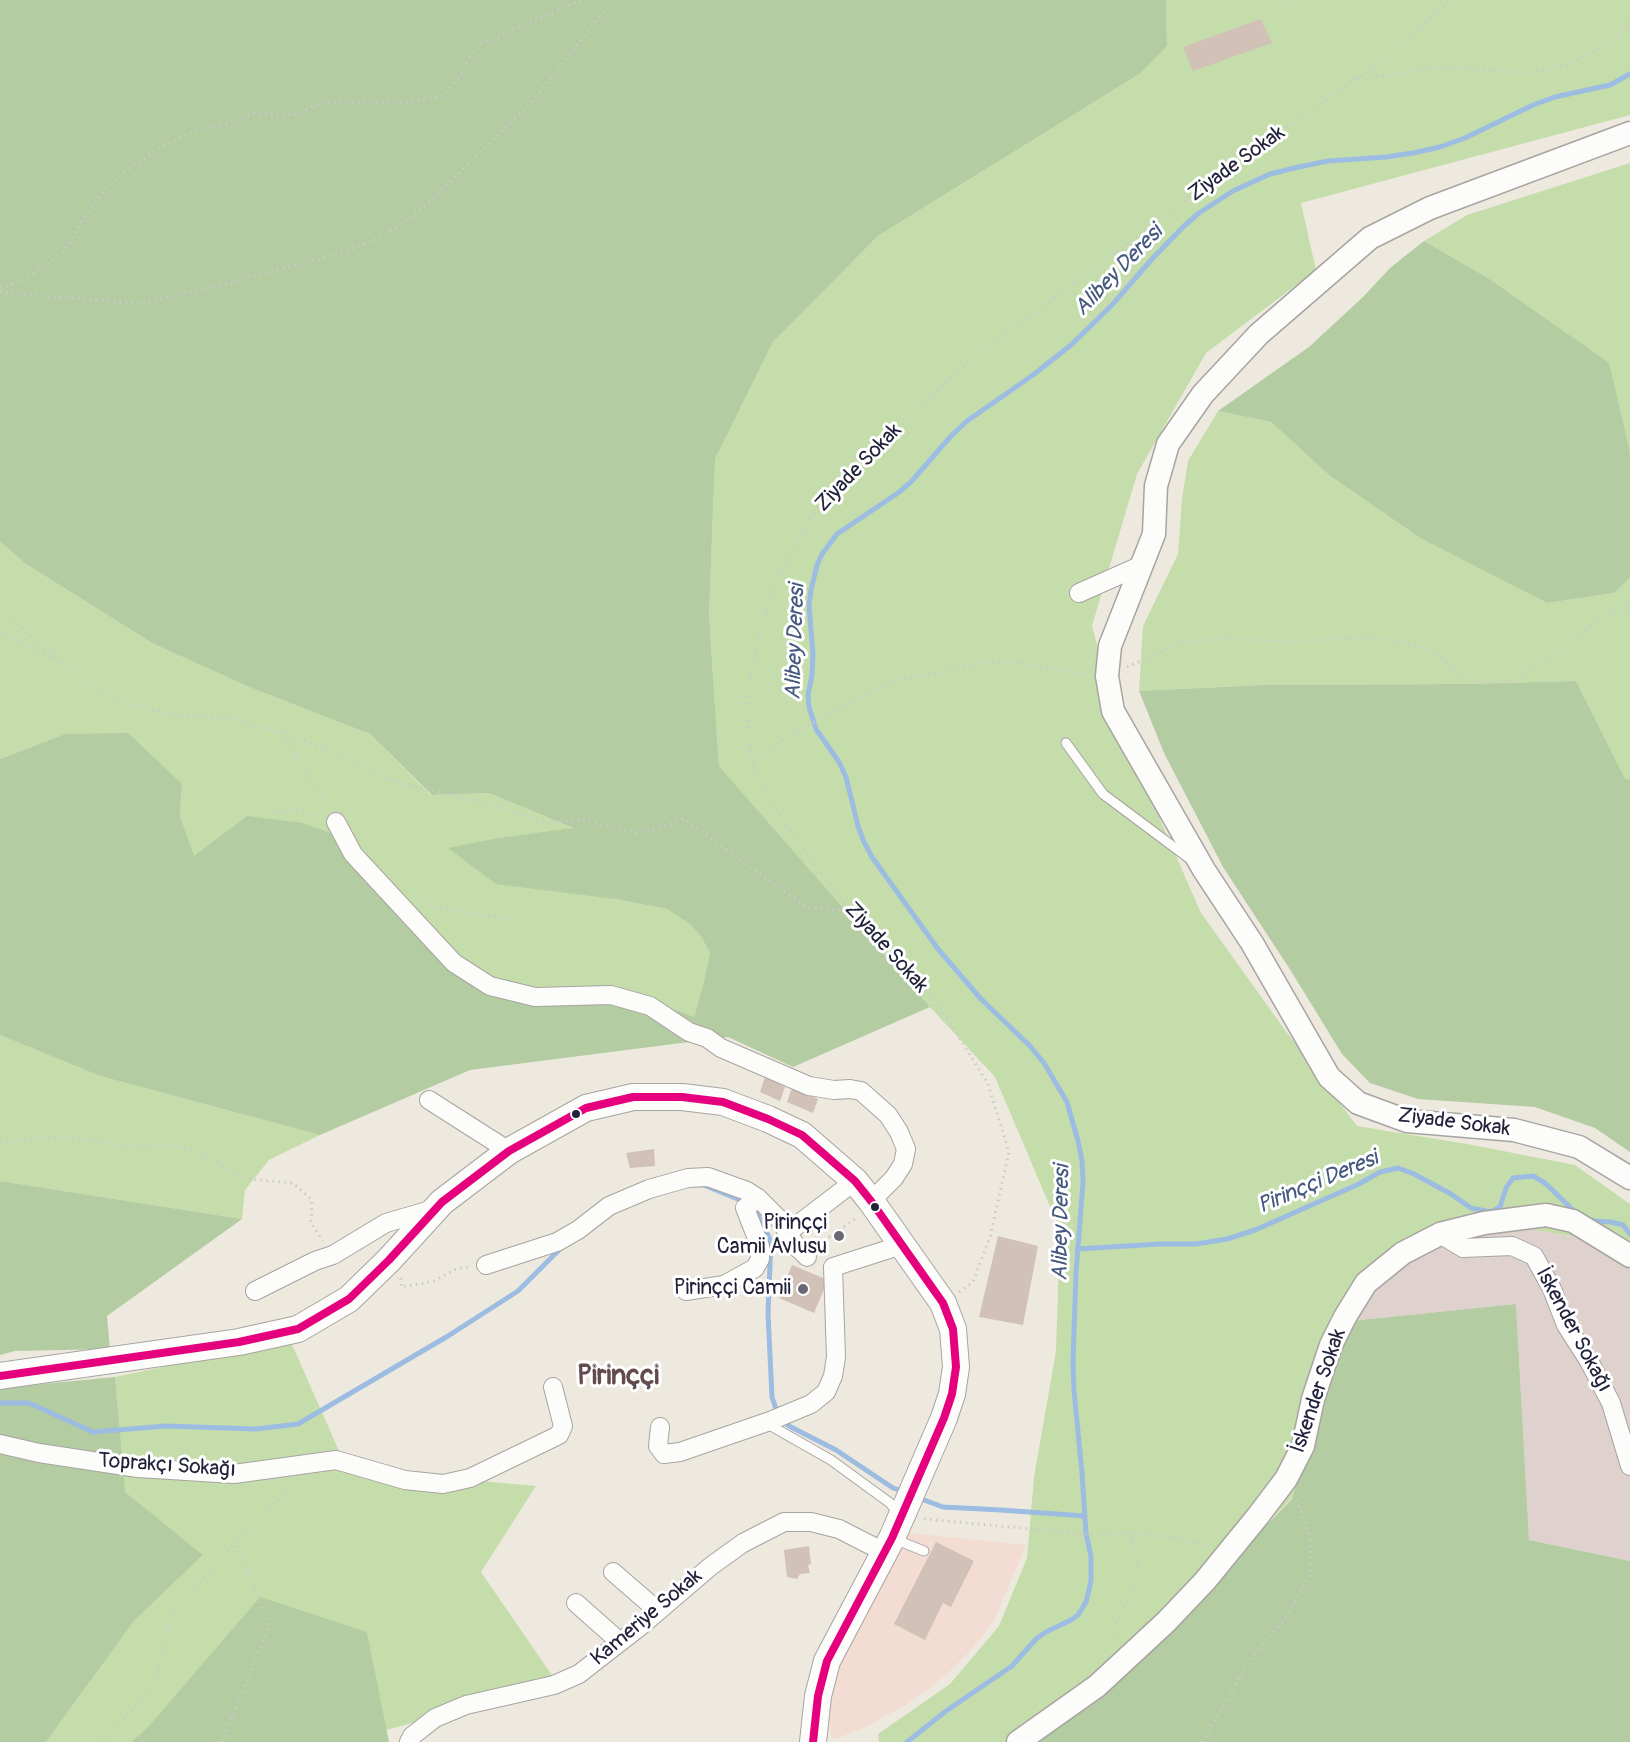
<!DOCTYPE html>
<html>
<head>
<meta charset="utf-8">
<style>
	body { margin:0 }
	canvas { display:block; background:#eee9de }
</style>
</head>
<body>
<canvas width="1630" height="1742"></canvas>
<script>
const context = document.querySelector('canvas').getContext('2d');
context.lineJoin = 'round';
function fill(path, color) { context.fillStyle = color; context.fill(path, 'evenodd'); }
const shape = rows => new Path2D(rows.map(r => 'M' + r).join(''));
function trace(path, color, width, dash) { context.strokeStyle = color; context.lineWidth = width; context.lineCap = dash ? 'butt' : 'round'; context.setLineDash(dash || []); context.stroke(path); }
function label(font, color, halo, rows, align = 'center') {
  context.font = font + ' Pangolin,sans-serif'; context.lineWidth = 6; context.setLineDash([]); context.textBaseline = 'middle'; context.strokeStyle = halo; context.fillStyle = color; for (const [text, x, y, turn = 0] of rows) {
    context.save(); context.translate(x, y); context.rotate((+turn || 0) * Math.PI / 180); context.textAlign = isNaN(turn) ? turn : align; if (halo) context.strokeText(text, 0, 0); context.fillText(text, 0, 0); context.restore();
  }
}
const built = shape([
	[909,1533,1026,1545,994,1621,972,1649,945,1676,906,1705,862,1729,834,1739,830,1733,829,1700,836,1675,849,1644]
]);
const industrial = shape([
	[1527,1229,1590,1239,1630,1268,1630,1561,1529,1540,1516,1304,1341,1322,1381,1274,1445,1236]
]);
const green = shape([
	[1166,0,1630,0,1630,115,1301,203,1316,270,1206,353,1137,474,1092,626,1119,726,1201,913,1285,1030,1357,1126,1467,1144,1575,1165,1630,1204,1630,1268,1590,1239,1527,1229,1445,1236,1381,1274,1341,1322,1292,1498,1145,1649,1018,1742,879,1742,878,1734,950,1684,999,1626,1027,1558,1034,1477,1056,1351,1060,1230,995,1077,930,1007,719,766,709,615,715,459,773,342,878,236,1141,73,1167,46],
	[1630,163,1630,452,1608,363,1488,278,1424,241,1467,215],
	[1218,411,1271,422,1329,475,1420,538,1547,603,1614,593,1630,578,1630,780,1625,780,1576,681,1461,684,1262,685,1139,691,1143,626,1178,554,1182,499,1188,461],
	[0,542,26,564,152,643,249,687,370,734,431,795,489,793,575,829,499,838,615,899,667,909,691,925,702,938,710,953,704,981,694,1017,626,990,536,991,496,983,247,817,194,857,180,816,182,784,65,734,0,759],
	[0,1035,100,1076,320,1135,269,1160,245,1190,242,1219,0,1181],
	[290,1340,347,1469,536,1486,481,1572,558,1684,386,1730,367,1632,150,1725,131,1742,46,1742,134,1621,203,1555,124,1492,115,1377]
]);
const forest = shape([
	[0,0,1166,0,1167,46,1141,73,878,236,773,342,715,459,709,615,719,766,930,1007,793,1067,728,1037,470,1070,320,1135,100,1076,0,1035,0,759,65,734,128,733,182,784,180,816,194,856,247,816,303,823,355,842,459,960,496,983,536,991,626,990,694,1017,704,981,710,953,702,938,691,925,667,909,615,899,496,884,448,848,499,838,573,828,489,793,432,795,370,734,249,687,152,643,26,564,0,542],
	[1424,241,1488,278,1609,363,1630,452,1630,578,1614,593,1547,603,1420,538,1329,475,1271,422,1218,411,1309,347,1363,297,1390,268],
	[1576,681,1625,779,1630,780,1630,1152,1595,1128,1535,1107,1418,1099,1370,1083,1342,1054,1291,971,1223,867,1164,753,1139,691,1262,685,1461,684],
	[0,1181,242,1219,107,1316,110,1349,15,1351,0,1355],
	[1516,1304,1529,1540,1630,1561,1630,1742,1018,1742,1145,1649,1292,1499,1341,1322],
	[115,1377,125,1492,203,1555,134,1621,46,1742,0,1742,0,1388],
	[260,1597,367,1632,389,1742,131,1742,150,1725]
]);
const stream = shape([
	[700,1185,704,1185,740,1200],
	[757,1213,771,1241,768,1313,772,1397,777,1412,789,1426,836,1450,893,1488,905,1492],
	[1589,1219,1595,1221,1611,1222,1623,1225,1630,1234],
	[1077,1249,1160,1244,1196,1244,1227,1239,1255,1230,1359,1184,1380,1172,1398,1168,1414,1174,1451,1194,1471,1208,1491,1212,1500,1207,1506,1188,1513,1178,1533,1176,1545,1183,1575,1212],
	[0,1403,29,1403,93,1432,166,1426,256,1429,298,1424,448,1336,518,1291,561,1248],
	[916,1497,943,1507,1001,1510,1085,1516],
	[907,1742,946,1711,1012,1666,1036,1639,1046,1632,1071,1620,1078,1615,1086,1602,1091,1581,1091,1556,1086,1534,1082,1473,1074,1391,1073,1362,1076,1273,1083,1182,1082,1161,1078,1141,1067,1102,1044,1063,1030,1046,981,999,938,949,872,857,864,842,858,826,846,777,839,762,816,729,809,707,808,695,812,675,813,655,809,605,811,590,817,565,822,554,837,534,898,493,911,482,951,436,967,421,1033,375,1071,345,1112,305,1152,259,1184,226,1199,213,1233,191,1270,174,1299,167,1328,161,1386,157,1413,153,1440,147,1465,138,1533,105,1555,97,1610,85,1630,74]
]);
const building = shape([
	[1261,19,1272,43,1193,71,1183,47],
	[765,1077,785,1087,780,1101,760,1092],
	[792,1088,818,1099,813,1113,787,1102],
	[654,1149,655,1166,630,1168,626,1153],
	[998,1236,1038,1246,1023,1325,979,1317],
	[792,1265,828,1280,814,1313,779,1298],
	[936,1542,974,1561,951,1607,943,1603,925,1640,894,1624],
	[809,1546,811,1564,808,1565,810,1573,800,1574,797,1579,787,1577,784,1550]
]);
const path = shape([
	[1285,6,1300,0],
	[1358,79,1438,67,1527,73,1567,65,1606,46,1630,22],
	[0,288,24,280,63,252,86,215,107,187,124,172,161,147,199,129,227,124,258,112,276,115,294,115,323,102,408,102,443,96,457,80,473,52,481,44,501,37,513,29,582,0],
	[0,292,141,304,214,287,347,251,386,235,423,208,533,101,613,0],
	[0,607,35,640,88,683,128,703,174,715,232,719,282,732,327,807],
	[0,632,57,660],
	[1127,667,1182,642,1217,639,1288,641,1368,638,1398,641,1431,650,1468,681,1508,683,1558,652,1601,618,1630,605],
	[282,732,325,749,383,778,437,792,494,805,545,823,583,820,639,834,684,819,808,908,850,910],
	[752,761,801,729,887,683,984,662,1019,663,1087,675],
	[267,813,295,809,320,817],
	[416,893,428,905,513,920],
	[0,1142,40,1138,84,1139,133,1147,171,1144,199,1151,228,1169,248,1179,293,1183,312,1200,311,1223,323,1241],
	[819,1244,858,1217],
	[401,1278,401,1287,414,1285,434,1281,458,1268,469,1267],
	[959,1292,973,1282,990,1237,1009,1152,988,1084,939,1005,876,943,850,910,806,853,774,806,751,762,746,702,758,640,776,580,822,500,969,361,1243,157,1388,57,1451,0],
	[924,1519,1086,1534,1130,1533,1185,1539,1209,1547],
	[1115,1641,1116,1624,1135,1583,1137,1560,1130,1533],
	[103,1742,156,1683,171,1615,235,1543,296,1483],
	[222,1742,269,1626,251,1578,235,1543],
	[1202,1742,1250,1660,1286,1617,1310,1576,1310,1536,1296,1499]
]);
const service = shape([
	[1066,743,1103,794,1190,859],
	[770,1421,773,1427,831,1460,890,1503,900,1516],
	[894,1539,924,1551]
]);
const minor = shape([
	[1079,593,1142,565],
	[336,822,353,854,454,963,490,986,535,997,611,995,650,1006,689,1032,707,1038,721,1048,809,1086,834,1090,850,1089,861,1091,888,1115,899,1132,906,1149,903,1164,894,1178,871,1201],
	[429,1100,509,1151],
	[788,1232,855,1181],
	[1440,1234,1463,1248,1512,1246,1534,1256,1552,1289,1566,1325,1589,1361,1611,1403,1630,1466],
	[486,1265,557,1242,578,1230,609,1206,649,1189,688,1178,708,1177,747,1191,758,1198,779,1219,796,1246,807,1257],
	[833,1267,902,1245],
	[255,1291,315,1261,333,1255,386,1223,434,1209],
	[686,1291,724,1285,755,1268,760,1259,760,1246,745,1208,758,1198],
	[660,1427,658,1446,664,1454,680,1452,770,1421,811,1404,826,1392,833,1376,836,1357,833,1267],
	[0,1444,39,1453,138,1468,234,1474,336,1460,405,1480,443,1484,470,1478,559,1435,563,1426,553,1387],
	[613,1572,658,1611],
	[576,1603,620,1642],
	[409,1742,412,1736,435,1718,466,1705,554,1685,579,1674,642,1625,711,1566,743,1543,784,1522,811,1522,839,1529,884,1552]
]);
const tertiary = shape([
	[1630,133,1430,208,1370,238,1259,334,1203,394,1168,444,1156,486,1154,534,1110,646,1107,676,1113,711,1204,870,1252,943,1329,1077,1358,1103,1407,1121,1514,1130,1579,1147,1630,1178],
	[1018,1742,1097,1686,1166,1622,1205,1581,1258,1516,1286,1479,1303,1446,1313,1399,1331,1345,1345,1317,1366,1283,1403,1253,1440,1234,1484,1223,1546,1215,1573,1221,1630,1256]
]);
const secondary = shape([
	[0,1376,239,1342,298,1329,349,1299,389,1260,442,1202,509,1151,586,1108,633,1097,682,1097,723,1102,768,1119,802,1135,855,1181,871,1201,943,1303,953,1329,956,1367,952,1394,944,1418,906,1506,892,1538,827,1661,818,1696,813,1742]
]);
const bus1 = shape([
	[0,1376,239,1342,298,1329,349,1299,389,1260,442,1202,509,1151,586,1108,633,1097,682,1097,723,1102,768,1119,802,1135,855,1181,871,1201,943,1303,953,1329,956,1367,952,1394,944,1418,892,1538,827,1661,818,1696,813,1742]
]);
const markers = [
	[576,1114,5,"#22223b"],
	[875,1207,5,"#22223b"],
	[839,1236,6,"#696874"],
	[803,1289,6,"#696874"]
];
const streetNames = [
	["Ziyade Sokak",1237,164,-36],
	["Ziyade Sokak",859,468,-46],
	["Ziyade Sokak",886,948,48],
	["Ziyade Sokak",1454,1123,7],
	["İskender Sokağı",1573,1330,62],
	["İskender Sokak",1319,1391,-71],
	["Toprakçı Sokağı",167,1466,4],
	["Kameriye Sokak",647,1618,-40]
];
const poiNames = [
	["Pirinççi",827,1224],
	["Camii Avlusu",827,1248],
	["Pirinççi Camii",791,1289]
];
const waterNames = [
	["Alibey Deresi",1119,271,-46],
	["Alibey Deresi",796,642,-88],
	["Pirinççi Deresi",1318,1183,-23],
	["Alibey Deresi",1062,1223,-89]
];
const districtNames = [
	["Pirinççi",618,1377]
];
fill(built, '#f3dcd1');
fill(industrial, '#dfd2ce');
fill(green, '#c5ddab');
fill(forest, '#b3cca1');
trace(stream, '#9cbce2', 5);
fill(building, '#d2c1b6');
trace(service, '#a7a4a1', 11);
trace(minor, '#a7a4a1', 20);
trace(tertiary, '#a7a4a1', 25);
trace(secondary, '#a7a4a1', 28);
trace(path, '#cbcaca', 3, [1.5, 4.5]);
trace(service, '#fcfcfa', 9);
trace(minor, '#fcfcfa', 18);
trace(tertiary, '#fcfcfa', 22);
trace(secondary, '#fcfcfa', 26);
trace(bus1, '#e5007d', 8);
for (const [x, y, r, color] of markers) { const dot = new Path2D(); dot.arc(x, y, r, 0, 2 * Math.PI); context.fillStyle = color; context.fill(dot); trace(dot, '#fff', 2); }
label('21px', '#22223b', '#fff', streetNames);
label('21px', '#22223b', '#fff', poiNames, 'right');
label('italic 22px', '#45587e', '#fff', waterNames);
label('bold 27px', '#634a4f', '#fff', districtNames);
</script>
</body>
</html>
